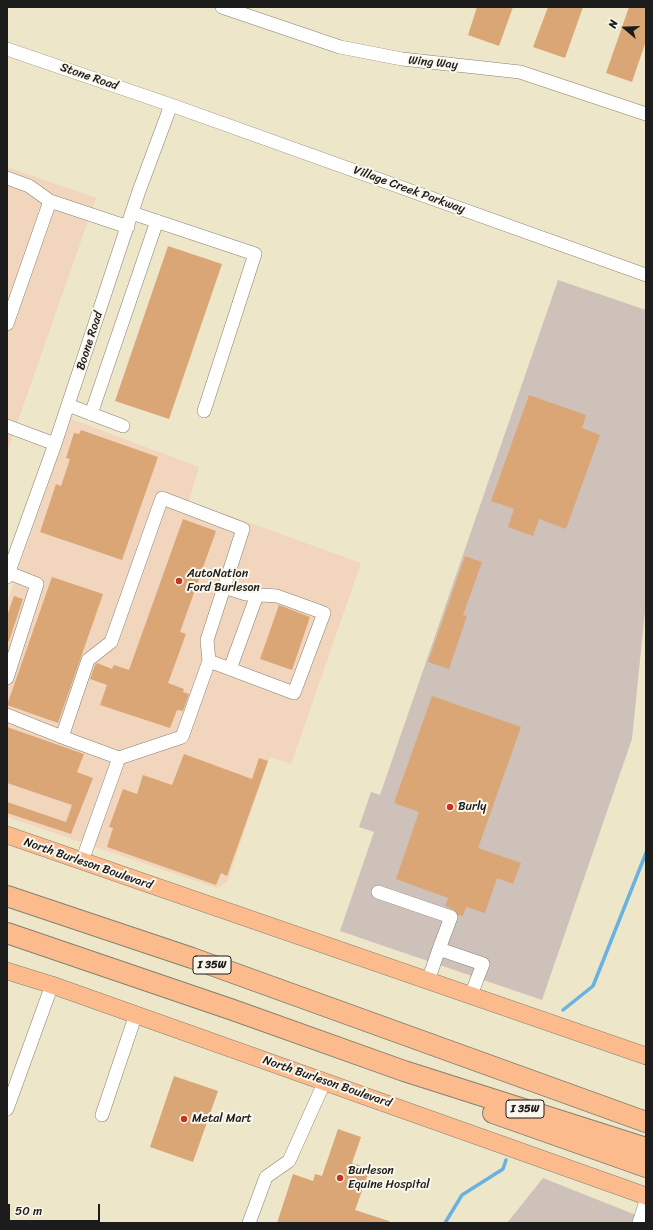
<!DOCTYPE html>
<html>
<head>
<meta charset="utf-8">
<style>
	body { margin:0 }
	#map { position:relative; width:653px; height:1230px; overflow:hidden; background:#ede6c8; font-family:Sriracha,sans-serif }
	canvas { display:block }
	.frame { position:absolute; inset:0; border:8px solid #1c1c1c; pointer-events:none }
	.north { position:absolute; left:605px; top:8px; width:40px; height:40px; -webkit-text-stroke:3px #fbf7ec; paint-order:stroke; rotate:289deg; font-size:11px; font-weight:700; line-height:16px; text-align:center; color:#1c1c1c }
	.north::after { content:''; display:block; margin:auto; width:14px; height:18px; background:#1c1c1c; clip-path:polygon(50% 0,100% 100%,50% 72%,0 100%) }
	.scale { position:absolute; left:8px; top:1204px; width:92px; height:18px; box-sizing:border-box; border:2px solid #1c1c1c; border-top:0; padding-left:5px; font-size:12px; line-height:14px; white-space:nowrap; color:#1c1c1c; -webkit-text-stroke:3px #fbf7ec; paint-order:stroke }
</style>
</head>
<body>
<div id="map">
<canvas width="653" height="1230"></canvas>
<div class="frame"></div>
<div class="north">N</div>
<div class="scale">50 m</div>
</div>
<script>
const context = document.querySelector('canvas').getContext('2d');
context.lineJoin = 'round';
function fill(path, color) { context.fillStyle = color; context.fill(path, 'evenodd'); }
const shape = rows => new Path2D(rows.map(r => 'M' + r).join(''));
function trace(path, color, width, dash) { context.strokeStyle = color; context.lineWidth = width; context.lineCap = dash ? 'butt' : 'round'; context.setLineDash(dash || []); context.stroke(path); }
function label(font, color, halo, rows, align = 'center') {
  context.font = font + ' Sriracha,sans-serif'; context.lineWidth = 4; context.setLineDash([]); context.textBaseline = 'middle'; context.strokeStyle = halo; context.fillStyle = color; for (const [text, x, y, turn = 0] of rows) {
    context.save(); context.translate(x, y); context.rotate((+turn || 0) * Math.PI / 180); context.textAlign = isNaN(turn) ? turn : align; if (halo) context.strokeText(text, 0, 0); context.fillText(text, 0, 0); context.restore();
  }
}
const built = shape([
	[7,167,96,198,7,452],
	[71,419,199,467,189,501,361,563,291,764,270,757,227,882,217,888,7,817,7,602]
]);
const industrial = shape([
	[558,280,646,310,646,601,632,739,542,1000,340,931,374,832,359,827,371,792,380,795],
	[543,1178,646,1219,646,1223,507,1223]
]);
const stream = shape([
	[563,1010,593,986,646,853],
	[445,1223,462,1195,503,1169,506,1160]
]);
const building = shape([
	[477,7,513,7,499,46,468,35],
	[548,7,583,7,565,58,533,47],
	[629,7,646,7,646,41,632,82,606,73],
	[168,246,222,264,169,419,115,401],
	[529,395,586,415,582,428,600,435,566,529,539,519,533,536,508,527,514,509,491,501],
	[81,430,158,457,122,560,40,532,56,484,61,486,70,459,66,458,74,433,79,434],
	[183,519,216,531,180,632,186,634,168,683,184,689,183,692,189,694,183,711,177,710,170,728,100,705,107,685,90,679,95,665,97,663,112,669,114,665,129,670],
	[465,556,482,562,463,615,467,616,449,669,428,662],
	[52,577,103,594,58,723,7,705],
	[14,596,23,599,9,641,7,641,7,616],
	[279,605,310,617,292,670,260,659],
	[432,696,521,727,478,848,521,863,513,884,497,878,485,913,466,907,463,916,458,915,454,910,445,906,448,898,396,879,419,812,394,803],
	[7,727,84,754,77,772,93,778,71,834,7,813,7,802,66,822,72,805,7,783],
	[184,754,252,779,259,758,268,761,227,876,221,873,216,885,107,847,113,828,109,827,123,789,137,794,143,775,172,785],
	[174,1076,218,1091,193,1162,150,1147],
	[338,1129,361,1137,352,1163,370,1169,355,1210,389,1221,389,1223,277,1223,293,1174,313,1181,315,1174,322,1176]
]);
const minor = shape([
	[222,7,340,47,402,59,520,72,646,114],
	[7,49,171,105,646,275],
	[7,178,29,186,50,201],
	[132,213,255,254,204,411],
	[7,324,50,201,128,227],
	[68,405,123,426],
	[91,414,157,221],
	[7,426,55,444],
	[7,577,55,444,139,191,171,105],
	[209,661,294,693,324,613,277,596,246,594,224,587],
	[230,669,257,595],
	[7,678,37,584,9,573],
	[7,715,62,737,88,660,111,642,162,498,243,529,207,640,209,661,182,737,119,758,82,861],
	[62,737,119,758],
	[378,892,451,917,439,949],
	[428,981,439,949,483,964,471,995],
	[7,1109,52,985],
	[102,1115,136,1014],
	[249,1223,266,1177,289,1161,325,1081],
	[639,1223,646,1201]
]);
const major = shape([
	[7,835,646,1056],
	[7,971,52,985,646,1196]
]);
const highway = shape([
	[7,896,192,958,646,1122],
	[7,933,233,1010,404,1071,646,1148],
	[493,1113,646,1167]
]);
const markers = [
	[179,581,4,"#c8321e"],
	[450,807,4,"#c8321e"],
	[184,1119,4,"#c8321e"],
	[340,1178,4,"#c8321e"]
];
const shields = [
	[212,965,38],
	[525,1109,38]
];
const shieldNames = [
	["I 35W",212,965],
	["I 35W",525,1109]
];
const streetNames = [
	["Wing Way",433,63,6],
	["Stone Road",89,77,19],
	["Village Creek Parkway",409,190,20],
	["Boone Road",90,341,-72],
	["North Burleson Boulevard",88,864,19],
	["North Burleson Boulevard",327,1082,19]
];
const poiNames = [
	["AutoNation",187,574],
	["Ford Burleson",187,588],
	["Burly",458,807],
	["Metal Mart",192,1119],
	["Burleson",348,1171],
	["Equine Hospital",348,1185]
];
fill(built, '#f1d5bd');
fill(industrial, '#cec1ba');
trace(stream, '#68b2e1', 3.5);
fill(building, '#dba676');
trace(minor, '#848172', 14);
trace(major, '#848172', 18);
trace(highway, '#848172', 22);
trace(minor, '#fff', 13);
trace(major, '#fbbb8d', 17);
trace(highway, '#fbbb8d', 20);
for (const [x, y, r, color] of markers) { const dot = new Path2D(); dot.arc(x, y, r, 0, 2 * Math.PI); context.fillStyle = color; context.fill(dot); trace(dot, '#fbf7ec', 1.5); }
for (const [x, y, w] of shields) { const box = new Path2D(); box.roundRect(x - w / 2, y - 9, w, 18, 3); context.fillStyle = '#fbf7ec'; context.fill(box); trace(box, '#1c1c1c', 1); }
label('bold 11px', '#1c1c1c', null, shieldNames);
label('12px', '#1c1c1c', '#fbf7ec', streetNames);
label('12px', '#1c1c1c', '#fbf7ec', poiNames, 'left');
</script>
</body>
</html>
